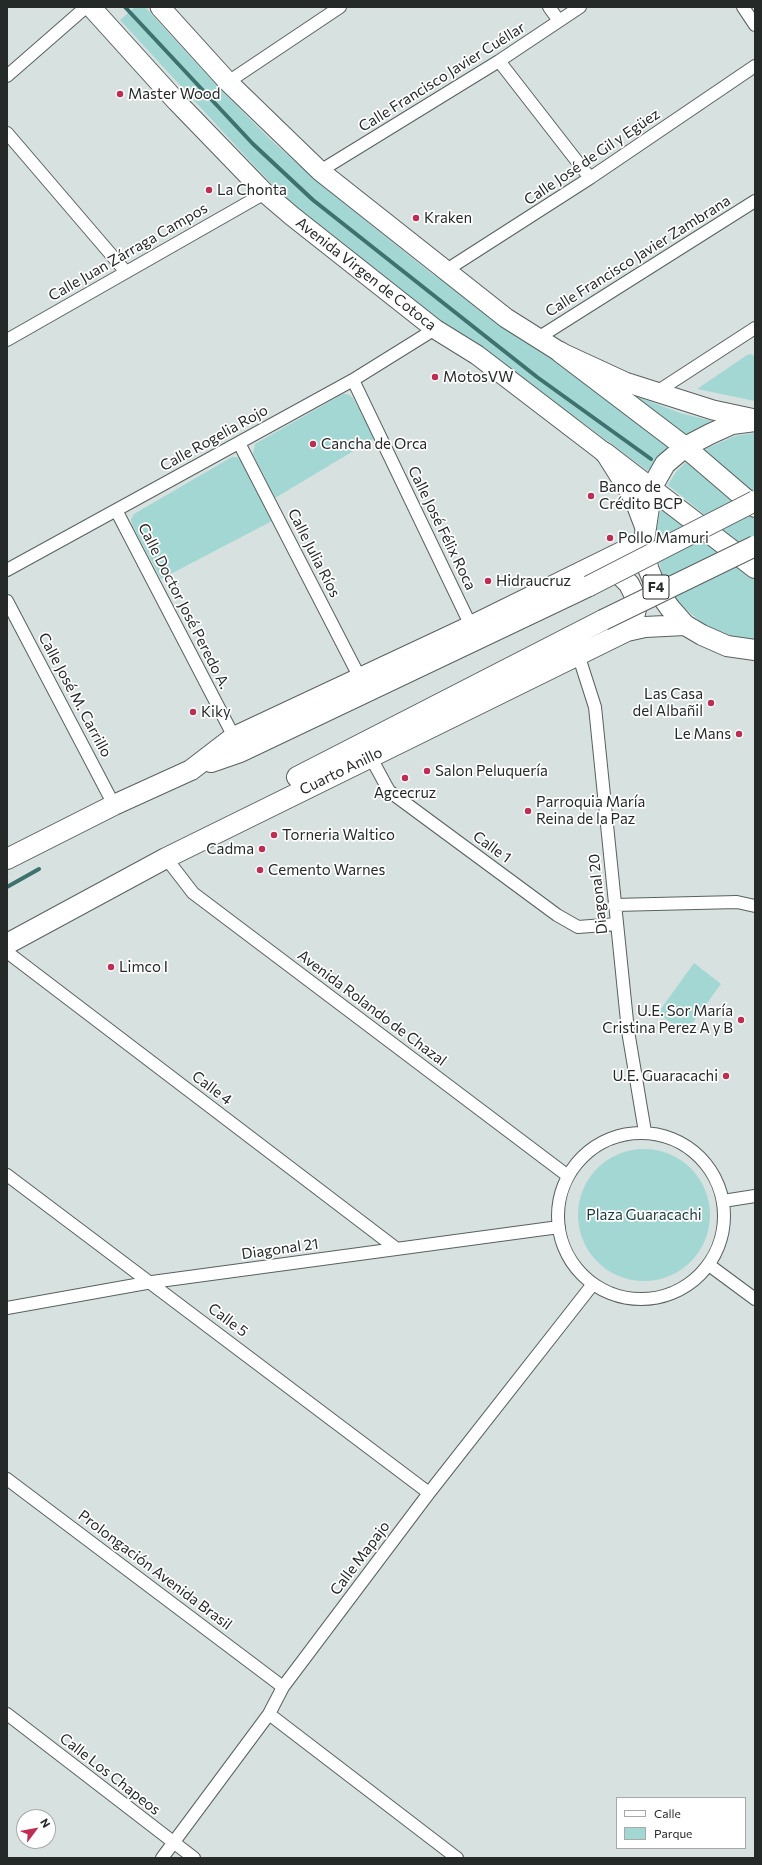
<!DOCTYPE html>
<html>
<head>
<meta charset="utf-8">
<style>
	body { margin:0 }
	#map { position:relative; width:762px; height:1865px; overflow:hidden; background:#d7e1e0; font-family:Commissioner,sans-serif }
	canvas { display:block }
	.frame { position:absolute; inset:0; border:8px solid #252928; pointer-events:none }
	.legend { position:absolute; left:616px; top:1797px; width:130px; height:52px; box-sizing:border-box; background:#fff; border:1px solid #a8a9a9; margin:0; padding:5px 7px; list-style:none; font-size:12px; color:#252928 }
	.legend li { display:flex; align-items:center; gap:8px; height:20px }
	.legend b { width:20px; border:1px solid #a8a9a9 }
	.north { position:absolute; left:16px; top:1809px; width:40px; height:40px; box-sizing:border-box; background:#fff; border:1px solid #a8a9a9; border-radius:50%; rotate:58deg; font-size:11px; font-weight:700; line-height:16px; text-align:center; color:#252928 }
	.north::after { content:''; display:block; margin:auto; width:14px; height:18px; background:#be2e54; clip-path:polygon(50% 0,100% 100%,50% 72%,0 100%) }
</style>
</head>
<body>
<div id="map">
<canvas width="762" height="1865"></canvas>
<div class="frame"></div>
<ul class="legend">
<li><b style="height:5px;background:#fff"></b>Calle</li>
<li><b style="height:11px;background:#a3d7d3"></b>Parque</li>
</ul>
<div class="north">N</div>
</div>
<script>
const context = document.querySelector('canvas').getContext('2d');
context.lineJoin = 'round';
function fill(path, color) { context.fillStyle = color; context.fill(path, 'evenodd'); }
const shape = rows => new Path2D(rows.map(r => 'M' + r).join(''));
function trace(path, color, width, dash) { context.strokeStyle = color; context.lineWidth = width; context.lineCap = dash ? 'butt' : 'round'; context.setLineDash(dash || []); context.stroke(path); }
function label(font, color, halo, rows, align = 'center') {
  context.font = font + ' Commissioner,sans-serif'; context.lineWidth = 3.5; context.setLineDash([]); context.textBaseline = 'middle'; context.strokeStyle = halo; context.fillStyle = color; for (const [text, x, y, turn = 0] of rows) {
    context.save(); context.translate(x, y); context.rotate((+turn || 0) * Math.PI / 180); context.textAlign = isNaN(turn) ? turn : align; if (halo) context.strokeText(text, 0, 0); context.fillText(text, 0, 0); context.restore();
  }
}
const green = shape([
	[135,7,145,7,220,89,272,141,325,188,431,273,550,356,671,446,648,471,469,338,417,307,287,200,248,159,120,20],
	[751,354,755,356,755,401,697,389,747,355],
	[343,394,348,394,353,398,375,438,275,498,253,454,255,444],
	[636,396,680,413,712,421,683,438],
	[755,433,755,496,703,450,735,436],
	[232,457,237,457,241,460,272,521,161,579,132,525,131,519,134,514],
	[688,460,755,519,755,556,668,485,676,472],
	[661,504,755,580,755,639,734,637,703,624,678,602,662,574,655,541],
	[694,963,721,984,685,1033,658,1013],
	'578 1215a66 66 0 1 1 132 0a66 66 0 1 1-132 0Z'
]);
const stream = shape([
	[125,7,253,144,313,200,537,377,651,459],
	[7,887,39,869]
]);
const minor = shape([
	[549,7,559,21],
	[743,7,755,25],
	[499,61,590,178],
	[7,76,86,7],
	[228,82,340,7],
	[7,133,126,272],
	[320,171,499,61,580,7],
	[445,271,590,178,755,66],
	[538,338,755,201],
	[7,340,265,193],
	[353,380,471,626],
	[655,393,755,328],
	[239,443,360,678],
	[116,510,234,737],
	[7,570,353,380,435,329],
	[7,601,114,805],
	[578,654,595,707,628,1031,645,1132],
	[370,756,389,791,557,915,578,927,617,924],
	[166,858,193,893,568,1176],
	[614,905,737,902,755,906],
	[7,952,397,1249],
	'558 1216a83 83 0 1 1 166 0a83 83 0 1 1-166 0Z',
	[7,1175,429,1493],
	[723,1201,755,1196],
	[709,1265,755,1299],
	[7,1308,152,1282,559,1227],
	[7,1479,283,1687],
	[7,1714,194,1858],
	[269,1714,457,1858],
	[162,1858,269,1714,283,1687,429,1493,593,1284]
]);
const primary = shape([
	[91,7,177,102,265,193,292,216,435,329,477,355,605,453,634,499,645,528],
	[160,7,228,82,320,171,506,318,560,352,625,382,713,410,755,419]
]);
const trunk = shape([
	[560,352,685,447,755,507],
	[755,421,732,424,710,434,685,447,665,464,652,487,644,541,648,568,657,590,670,608,685,625,702,635,727,646,755,650],
	[605,453,755,568],
	[601,568,609,569,620,575,629,584,635,596,636,609,633,621],
	[211,762,240,752,589,586],
	[297,777,603,620],
	[7,859,114,805,191,770,234,737,471,626,644,541],
	[7,944,166,858,627,631,645,627,685,625]
]);
const trunkBridge = shape([
	[589,586,755,501],
	[603,620,755,546]
]);
const markers = [
	[120,94,4,"#be2e54"],
	[209,190,4,"#be2e54"],
	[416,218,4,"#be2e54"],
	[435,377,4,"#be2e54"],
	[313,444,4,"#be2e54"],
	[591,496,4,"#be2e54"],
	[610,538,4,"#be2e54"],
	[488,581,4,"#be2e54"],
	[711,703,4,"#be2e54"],
	[193,712,4,"#be2e54"],
	[739,734,4,"#be2e54"],
	[427,771,4,"#be2e54"],
	[405,778,4,"#be2e54"],
	[528,811,4,"#be2e54"],
	[274,835,4,"#be2e54"],
	[262,849,4,"#be2e54"],
	[260,870,4,"#be2e54"],
	[111,967,4,"#be2e54"],
	[741,1020,4,"#be2e54"],
	[726,1076,4,"#be2e54"]
];
const shields = [
	[656,587,26]
];
const shieldNames = [
	["F4",656,587]
];
const streetNames = [
	["Calle Francisco Javier Cuéllar",442,77,-32],
	["Calle José de Gil y Egüez",592,157,-34],
	["Calle Juan Zárraga Campos",128,252,-30],
	["Calle Francisco Javier Zambrana",638,256,-32],
	["Avenida Virgen de Cotoca",366,274,38],
	["Calle Rogelia Rojo",214,438,-29],
	["Calle José Félix Roca",442,528,64],
	["Calle Julia Ríos",314,553,63],
	["Calle Doctor José Peredo A.",184,606,63],
	["Calle José M. Carrillo",75,695,62],
	["Cuarto Anillo",341,771,-26],
	["Calle 1",492,847,36],
	["Diagonal 20",598,894,-96],
	["Avenida Rolando de Chazal",372,1008,37],
	["Calle 4",212,1088,37],
	["Diagonal 21",280,1249,-8],
	["Calle 5",228,1320,37],
	["Calle Mapajo",360,1558,-53],
	["Prolongación Avenida Brasil",155,1570,37],
	["Calle Los Chapeos",110,1774,38]
];
const poiNames = [
	["Master Wood",128,94],
	["La Chonta",217,190],
	["Kraken",424,218],
	["MotosVW",443,377],
	["Cancha de Orca",321,444],
	["Banco de",599,487],
	["Crédito BCP",599,504],
	["Pollo Mamuri",618,538],
	["Hidraucruz",496,581],
	["Las Casa",703,694,"right"],
	["del Albañil",703,711,"right"],
	["Kiky",201,712],
	["Le Mans",731,734,"right"],
	["Salon Peluquería",435,771],
	["Agcecruz",405,793,"center"],
	["Parroquia María",536,802],
	["Reina de la Paz",536,819],
	["Torneria Waltico",282,835],
	["Cadma",254,849,"right"],
	["Cemento Warnes",268,870],
	["Limco I",119,967],
	["U.E. Sor María",733,1011,"right"],
	["Cristina Perez A y B",733,1028,"right"],
	["U.E. Guaracachi",718,1076,"right"]
];
const parkNames = [
	["Plaza Guaracachi",644,1215]
];
fill(green, '#a3d7d3');
trace(stream, '#3e726f', 4);
trace(minor, '#596160', 14);
trace(primary, '#596160', 21);
trace(trunk, '#596160', 22);
trace(minor, '#fff', 12);
trace(primary, '#fff', 19);
trace(trunk, '#fff', 20);
trace(trunkBridge, '#596160', 22, []);
trace(trunkBridge, '#fff', 20);
for (const [x, y, r, color] of markers) { const dot = new Path2D(); dot.arc(x, y, r, 0, 2 * Math.PI); context.fillStyle = color; context.fill(dot); trace(dot, '#fff', 1.5); }
for (const [x, y, w] of shields) { const box = new Path2D(); box.roundRect(x - w / 2, y - 12, w, 24, 3); context.fillStyle = '#fff'; context.fill(box); trace(box, '#252928', 1); }
label('bold 14px', '#252928', null, shieldNames);
label('15px', '#252928', '#fff', streetNames);
label('15px', '#252928', '#fff', poiNames, 'left');
label('15px', '#183c3a', '#fff', parkNames);
</script>
</body>
</html>
